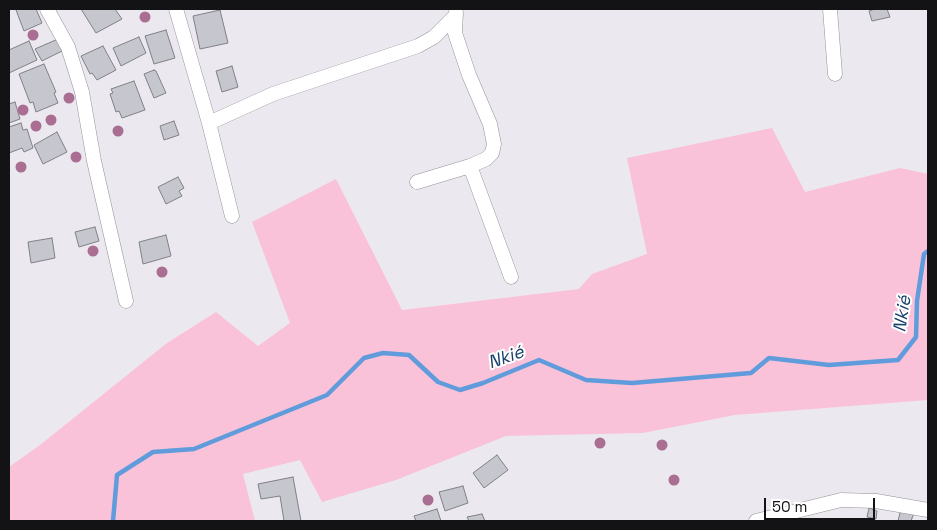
<!DOCTYPE html>
<html>
<head>
<meta charset="utf-8">
<style>
	body { margin:0 }
	#map { position:relative; width:937px; height:530px; overflow:hidden; background:#ebe9ef; font-family:"Space Grotesk",sans-serif }
	canvas { display:block }
	.frame { position:absolute; inset:0; border:10px solid #131214; pointer-events:none }
	.scale { position:absolute; left:764px; top:498px; width:111px; height:22px; box-sizing:border-box; border:2px solid #131214; border-top:0; padding-left:6px; font-size:15px; line-height:18px; white-space:nowrap; color:#131214; -webkit-text-stroke:4px #fff; paint-order:stroke }
</style>
</head>
<body>
<div id="map">
<canvas width="937" height="530"></canvas>
<div class="frame"></div>
<div class="scale">50 m</div>
</div>
<script>
const context = document.querySelector('canvas').getContext('2d');
context.lineJoin = 'round';
function fill(path, color) { context.fillStyle = color; context.fill(path, 'evenodd'); }
const shape = rows => new Path2D(rows.map(r => 'M' + r).join(''));
function trace(path, color, width, dash) { context.strokeStyle = color; context.lineWidth = width; context.lineCap = dash ? 'butt' : 'round'; context.setLineDash(dash || []); context.stroke(path); }
function label(font, color, halo, rows, align = 'center') {
  context.font = font + ' "Space Grotesk",sans-serif'; context.lineWidth = 4; context.setLineDash([]); context.textBaseline = 'middle'; context.strokeStyle = halo; context.fillStyle = color; for (const [text, x, y, turn = 0] of rows) {
    context.save(); context.translate(x, y); context.rotate((+turn || 0) * Math.PI / 180); context.textAlign = isNaN(turn) ? turn : align; if (halo) context.strokeText(text, 0, 0); context.fillText(text, 0, 0); context.restore();
  }
}
const green = shape([
	[772,128,805,192,900,168,928,174,928,400,735,415,643,433,506,436,396,480,322,502,300,460,243,474,255,521,9,521,9,467,40,445,167,343,216,312,258,346,290,323,252,222,336,179,402,310,579,289,592,274,647,254,627,158]
]);
const stream = shape([
	[113,521,117,475,153,452,194,449,327,395,364,358,383,353,409,355,438,382,460,390,483,383,539,360,586,380,632,383,751,373,769,358,829,365,898,360,916,337,917,301,924,254,928,251]
]);
const building = shape([
	[19,9,36,9,42,23,24,31,16,10,19,9],
	[81,9,115,9,122,19,96,33,81,9],
	[875,9,887,9,890,17,872,21,869,11,875,9],
	[220,10,228,43,200,49,193,16,220,10],
	[166,30,175,58,154,64,145,36,166,30],
	[139,37,146,53,121,66,113,48,139,37],
	[58,39,64,50,42,61,35,49,58,39],
	[29,41,37,60,9,73,9,50,29,41],
	[103,46,116,70,97,80,92,73,90,74,81,56,103,46],
	[44,64,56,92,54,93,58,103,36,112,33,102,30,103,19,74,44,64],
	[232,66,238,87,222,92,216,71,232,66],
	[154,70,156,71,166,93,154,98,144,74,154,70],
	[134,81,145,110,122,118,119,111,116,112,110,94,113,93,111,89,134,81],
	[15,102,20,119,9,123,9,104,15,102],
	[174,121,179,135,164,140,160,126,174,121],
	[21,123,23,130,27,129,33,148,24,152,22,148,9,153,9,127,21,123],
	[57,132,67,152,43,164,34,145,57,132],
	[178,177,184,188,179,191,182,196,166,204,158,187,178,177],
	[95,227,99,241,79,247,75,232,95,227],
	[166,235,171,256,143,264,139,242,166,235],
	[52,238,55,258,31,263,28,242,52,238],
	[497,455,508,470,484,488,473,473,497,455],
	[293,477,301,521,284,521,280,496,261,499,258,484,293,477],
	[463,486,468,503,445,511,439,492,463,486],
	[869,508,877,511,876,519,867,517,869,508],
	[437,509,441,521,416,521,414,516,437,509],
	[901,509,914,513,911,521,898,521,901,509],
	[482,514,485,521,469,521,467,517,482,514]
]);
const minor = shape([
	[47,9,68,47,82,92,94,161,126,301],
	[176,9,209,123,232,216],
	[830,9,835,74],
	[209,123,273,94,418,46,434,37,456,15],
	[470,166,511,277],
	[417,182,470,166,486,159,492,153,494,144,490,124,469,75,455,33,456,12],
	[756,521,841,500,876,501,928,510]
]);
const trees = [
	[145,17],
	[33,35],
	[69,98],
	[23,110],
	[51,120],
	[36,126],
	[118,131],
	[76,157],
	[21,167],
	[93,251],
	[162,272],
	[600,443],
	[662,445],
	[674,480],
	[428,500]
];
const waterNames = [
	["Nkié",903,314,-81],
	["Nkié",506,358,-20]
];
fill(green, '#f9c2d8');
trace(stream, '#609cdc', 4.5);
fill(building, '#c6c7ce');
trace(building, '#7f8086', 1);
trace(minor, '#939197', 15);
trace(minor, '#fff', 14);
context.fillStyle = '#a96e92';
for (const [x, y] of trees) { context.beginPath(); context.arc(x, y, 5.5, 0, 2 * Math.PI); context.fill(); }
label('italic 18px', '#154069', '#fff', waterNames);
</script>
</body>
</html>
